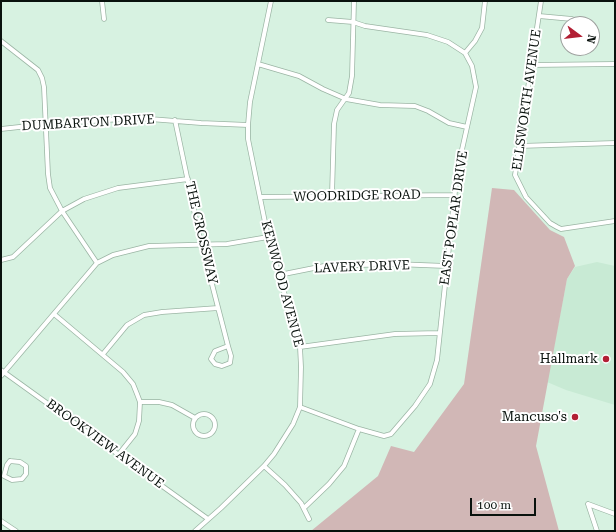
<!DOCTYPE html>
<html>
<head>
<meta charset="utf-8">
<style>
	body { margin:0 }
	#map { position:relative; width:616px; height:532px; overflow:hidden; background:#d7f2e1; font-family:"Roboto Serif",serif }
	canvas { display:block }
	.frame { position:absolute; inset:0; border:2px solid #09120d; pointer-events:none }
	.north { position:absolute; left:560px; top:16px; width:40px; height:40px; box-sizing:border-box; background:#fff; border:1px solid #9da09e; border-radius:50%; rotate:105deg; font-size:11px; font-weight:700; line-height:16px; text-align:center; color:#09120d }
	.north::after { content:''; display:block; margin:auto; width:14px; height:18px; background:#b21f34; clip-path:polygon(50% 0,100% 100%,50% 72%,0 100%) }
	.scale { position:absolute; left:470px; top:498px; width:66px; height:18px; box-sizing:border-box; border:2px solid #09120d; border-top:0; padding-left:5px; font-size:12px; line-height:14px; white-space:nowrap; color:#09120d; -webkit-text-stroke:3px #fff; paint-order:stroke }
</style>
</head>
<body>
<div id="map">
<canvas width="616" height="532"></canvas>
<div class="frame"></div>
<div class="north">N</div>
<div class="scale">100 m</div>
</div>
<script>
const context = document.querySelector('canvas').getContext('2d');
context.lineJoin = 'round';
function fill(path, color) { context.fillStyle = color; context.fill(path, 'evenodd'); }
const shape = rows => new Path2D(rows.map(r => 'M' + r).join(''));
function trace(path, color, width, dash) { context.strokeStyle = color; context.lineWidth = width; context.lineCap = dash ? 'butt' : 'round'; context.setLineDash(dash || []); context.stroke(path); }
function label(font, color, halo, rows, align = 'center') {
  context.font = font + ' "Roboto Serif",serif'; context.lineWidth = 4; context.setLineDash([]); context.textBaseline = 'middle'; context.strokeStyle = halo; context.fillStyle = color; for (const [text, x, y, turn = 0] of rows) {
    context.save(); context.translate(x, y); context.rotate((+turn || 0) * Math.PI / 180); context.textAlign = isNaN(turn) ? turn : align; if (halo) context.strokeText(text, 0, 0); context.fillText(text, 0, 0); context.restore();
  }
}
const built = shape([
	[597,262,615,266,615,405,566,390,547,382,567,279,575,267]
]);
const green = shape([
	[492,188,514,190,550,230,564,237,575,266,567,279,536,446,559,531,311,531,378,476,391,446,414,452,464,384]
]);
const minor = shape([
	[102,1,104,19],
	[541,1,515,175,526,197,550,223,557,227,561,229,615,221],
	[539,16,572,19],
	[1,41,38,70,42,78,44,87,48,174,50,188,62,211,97,263],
	[465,53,475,41,482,28,485,1],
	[258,64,299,76,323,89,346,99,380,105,415,106,428,111,449,123,467,127],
	[532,65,615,64],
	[175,120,199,234,228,346],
	[1,129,47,124,137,118,201,123,248,125],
	[519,146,615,143],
	[332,195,334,124,337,110,349,93,352,76,354,1],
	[261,197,454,195],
	[1,260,13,257,62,211,84,199,118,188,188,179],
	[279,275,324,266,395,264,446,266],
	[54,314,123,372,133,384,137,394,140,402,139,421,135,434,119,454],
	[228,346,231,356,230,363,222,366,215,364,211,359,215,351,228,346],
	[300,347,395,334,439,333],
	[103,354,127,325,144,315,162,312,218,308],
	[1,370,208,519],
	[1,376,97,263,113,255,149,246,227,244,268,237],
	[140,402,159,402,172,405,195,418],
	[300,407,359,429,384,436,391,434,415,406,430,384,437,360,457,172,476,87,472,66,465,53,448,42,427,35,365,26,353,22,328,20],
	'193 425a11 11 0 1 1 22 0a11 11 0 1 1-22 0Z',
	[10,461,20,462,26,466,26,474,22,479,12,480,4,476,7,465,10,461],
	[264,466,285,485,301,503,309,519],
	[588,504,615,514],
	[588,504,597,531],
	[304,508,329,484,344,466,359,429],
	[1,521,16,531],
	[195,531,221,508,264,466,274,454,293,424,300,407,301,367,300,347,268,237,248,139,248,125,250,102,271,1]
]);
const markers = [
	[606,359,4,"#b21f34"],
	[575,417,4,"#b21f34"]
];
const streetNames = [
	["ELLSWORTH AVENUE",527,100,-82],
	["DUMBARTON DRIVE",88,123,-3],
	["WOODRIDGE ROAD",357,196,-1],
	["EAST POPLAR DRIVE",454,218,-82],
	["THE CROSSWAY",201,233,77],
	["LAVERY DRIVE",362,267,-2],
	["KENWOOD AVENUE",282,284,75],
	["BROOKVIEW AVENUE",105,444,36]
];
const poiNames = [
	["Hallmark",598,359],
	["Mancuso's",567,417]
];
fill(built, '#c8ead4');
fill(green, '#d1b7b6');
trace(minor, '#9bb5a4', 5.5);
trace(minor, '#fff', 4);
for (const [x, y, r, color] of markers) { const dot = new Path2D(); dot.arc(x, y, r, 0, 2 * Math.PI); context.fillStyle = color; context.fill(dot); trace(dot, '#fff', 1.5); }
label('13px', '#09120d', '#fff', streetNames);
label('13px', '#09120d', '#fff', poiNames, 'right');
</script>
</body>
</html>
